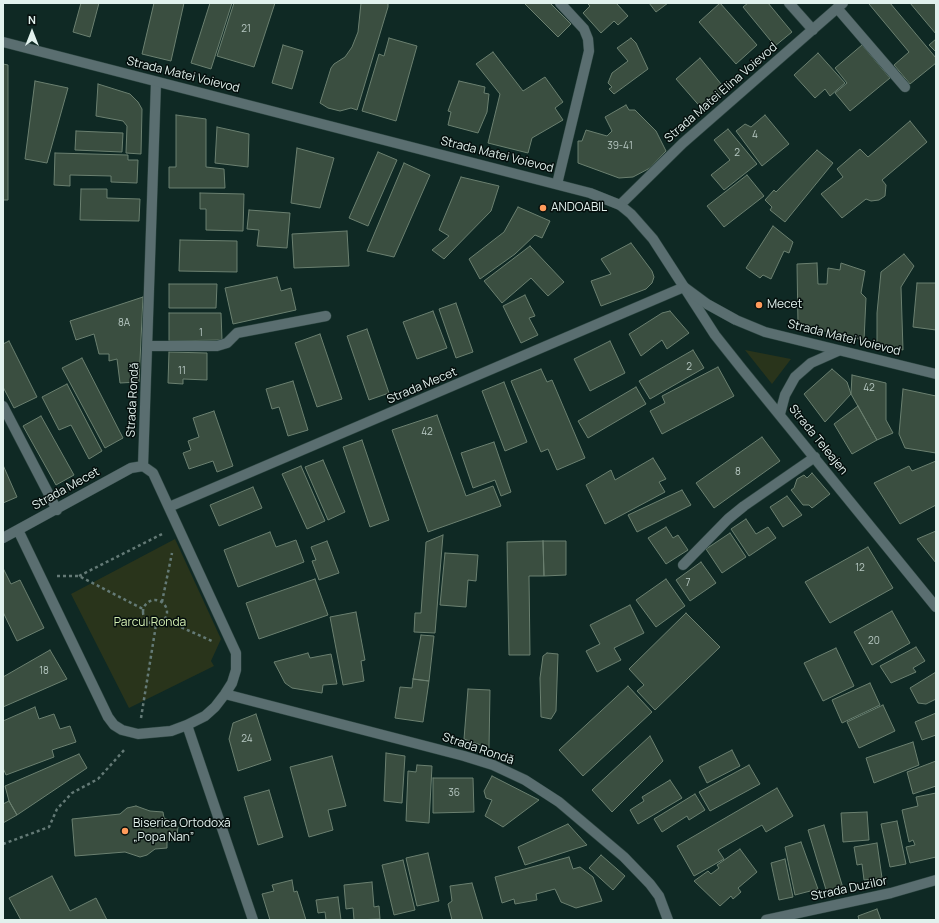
<!DOCTYPE html>
<html>
<head>
<meta charset="utf-8">
<style>
	body { margin:0 }
	#map { position:relative; width:939px; height:923px; overflow:hidden; background:#0f2924; font-family:Manrope,sans-serif }
	canvas { display:block }
	.frame { position:absolute; inset:0; border:4px solid #e1f1ed; pointer-events:none }
	.north { position:absolute; left:12px; top:12px; width:40px; height:40px; -webkit-text-stroke:3px #050f0d; paint-order:stroke; rotate:0deg; font-size:11px; font-weight:700; line-height:16px; text-align:center; color:#e1f1ed }
	.north::after { content:''; display:block; margin:auto; width:14px; height:18px; background:#e1f1ed; clip-path:polygon(50% 0,100% 100%,50% 72%,0 100%) }
</style>
</head>
<body>
<div id="map">
<canvas width="939" height="923"></canvas>
<div class="frame"></div>
<div class="north">N</div>
</div>
<script>
const context = document.querySelector('canvas').getContext('2d');
context.lineJoin = 'round';
function fill(path, color) { context.fillStyle = color; context.fill(path, 'evenodd'); }
const shape = rows => new Path2D(rows.map(r => 'M' + r).join(''));
function trace(path, color, width, dash) { context.strokeStyle = color; context.lineWidth = width; context.lineCap = dash ? 'butt' : 'round'; context.setLineDash(dash || []); context.stroke(path); }
function label(font, color, halo, rows, align = 'center') {
  context.font = font + ' Manrope,sans-serif'; context.lineWidth = 3; context.setLineDash([]); context.textBaseline = 'middle'; context.strokeStyle = halo; context.fillStyle = color; for (const [text, x, y, turn = 0] of rows) {
    context.save(); context.translate(x, y); context.rotate((+turn || 0) * Math.PI / 180); context.textAlign = isNaN(turn) ? turn : align; if (halo) context.strokeText(text, 0, 0); context.fillText(text, 0, 0); context.restore();
  }
}
const green = shape([
	[745,350,791,359,772,384],
	[175,539,221,639,211,661,214,666,129,708,71,594]
]);
const building = shape([
	[81,3,99,3,90,37,73,32,81,3],
	[154,3,184,3,171,61,142,54,154,3],
	[210,3,232,3,211,69,191,63,210,3],
	[234,3,275,3,254,67,217,56,234,3],
	[361,3,388,3,388,7,357,110,351,108,340,111,328,108,320,103,331,68,334,64,345,57,352,47,358,32,361,3],
	[524,3,550,3,571,24,558,37,524,3],
	[587,3,616,3,628,16,618,25,614,21,601,33,583,13,590,6,587,3],
	[649,3,668,3,656,12,649,3],
	[720,3,757,45,736,64,699,22,720,3],
	[748,3,768,3,792,32,775,46,743,7,748,3],
	[870,3,890,3,936,58,936,63,910,84,894,65,909,52,869,4,870,3],
	[910,3,936,3,936,34,910,3],
	[389,38,417,46,396,121,362,111,379,54,384,56,389,38],
	[631,38,636,43,648,69,614,94,609,89,612,87,608,83,612,73,628,61,617,48,631,38],
	[936,39,936,52,929,45,936,39],
	[283,45,303,51,292,89,272,83,283,45],
	[862,45,890,78,850,111,835,93,847,83,835,68,862,45],
	[493,52,523,91,545,77,563,102,555,108,563,120,532,138,528,153,488,143,500,94,476,64,493,52],
	[818,53,845,83,830,96,825,89,815,98,794,75,818,53],
	[700,58,726,90,703,110,676,79,700,58],
	[3,64,8,65,8,200,3,200,3,64],
	[35,81,68,88,47,163,25,159,35,81],
	[459,81,485,87,484,93,489,94,487,112,478,133,448,125,451,112,448,111,459,81],
	[98,84,130,94,138,102,142,109,141,154,126,153,127,126,123,121,96,116,98,84],
	[626,105,629,110,635,110,656,131,666,151,650,168,633,177,619,178,578,163,578,141,582,141,586,130,607,136,612,131,605,117,626,105],
	[176,115,206,119,206,167,224,169,225,188,169,188,169,167,176,167,176,115],
	[765,115,789,144,762,166,736,131,745,124,751,127,765,115],
	[910,121,927,142,882,180,886,185,885,196,879,200,871,201,866,199,842,218,821,194,843,177,837,169,860,149,868,157,910,121],
	[217,127,249,134,248,167,215,163,217,127],
	[728,129,757,164,724,190,711,175,730,160,714,140,728,129],
	[76,131,123,133,122,152,75,150,76,131],
	[297,148,334,158,320,208,291,203,297,148],
	[817,150,833,163,785,222,770,210,772,207,765,200,774,190,776,192,817,150],
	[378,152,397,160,368,226,349,218,378,152],
	[55,153,128,155,128,160,138,160,137,183,111,182,111,176,70,175,70,186,54,185,55,153],
	[404,163,430,175,394,257,367,251,404,163],
	[747,175,764,196,724,227,707,206,747,175],
	[461,177,499,186,491,211,444,259,432,250,449,236,439,230,461,177],
	[81,189,107,189,107,198,140,199,139,221,80,220,81,189],
	[200,193,244,194,243,231,206,230,206,209,200,209,200,193],
	[518,207,550,221,542,238,535,235,515,254,480,279,469,259,504,232,518,207],
	[249,210,290,213,287,248,257,246,259,230,247,229,249,210],
	[773,226,793,242,789,253,784,251,771,279,763,275,760,278,746,268,773,226],
	[347,231,349,266,294,268,292,234,347,231],
	[180,240,237,241,237,272,179,271,180,240],
	[631,243,652,271,654,277,652,283,646,289,601,306,591,281,611,274,601,259,631,243],
	[530,246,564,282,548,296,531,278,502,303,484,281,530,246],
	[904,254,914,266,901,287,903,350,877,344,877,313,881,272,904,254],
	[817,263,818,284,827,284,828,268,840,270,841,263,865,271,861,293,866,298,864,340,798,325,797,264,817,263],
	[277,277,281,291,291,288,296,310,233,324,225,288,277,277],
	[917,283,936,283,936,330,913,327,917,283],
	[169,284,217,284,216,308,169,308,169,284],
	[525,295,535,316,529,318,538,335,521,343,503,306,525,295],
	[143,297,139,382,120,383,117,359,109,361,109,354,99,354,94,334,76,340,70,321,143,297],
	[456,303,473,352,456,358,439,309,456,303],
	[433,311,447,348,417,359,403,322,433,311],
	[670,311,689,333,667,349,662,340,641,356,629,334,662,313,670,311],
	[169,313,221,313,222,340,169,341,169,313],
	[367,329,389,393,369,400,347,336,367,329],
	[320,334,342,399,317,407,295,343,320,334],
	[9,341,37,397,14,408,3,387,3,344,9,341],
	[610,341,625,373,590,391,574,359,610,341],
	[693,350,704,368,650,399,639,381,693,350],
	[169,352,207,353,207,380,183,379,183,384,168,383,169,352],
	[82,358,123,438,105,448,62,368,82,358],
	[718,367,734,396,662,434,650,411,665,403,662,396,718,367],
	[541,369,547,382,552,380,585,458,557,470,548,449,541,452,511,381,541,369],
	[832,369,847,382,851,394,825,422,804,394,832,369],
	[852,375,886,383,886,420,893,433,877,440,851,394,852,375],
	[293,381,308,430,288,436,279,407,272,409,266,389,293,381],
	[504,382,527,442,505,451,482,391,504,382],
	[67,384,102,451,89,459,71,425,59,430,42,397,67,384],
	[636,387,646,404,588,438,578,421,636,387],
	[903,389,936,396,936,453,905,448,899,434,903,389],
	[858,406,877,440,852,454,834,424,858,406],
	[214,411,233,466,217,472,213,461,189,469,183,453,191,450,188,441,199,437,193,418,214,411],
	[437,415,466,496,493,486,501,506,428,532,392,430,437,415],
	[41,416,74,475,56,485,23,426,41,416],
	[762,437,780,461,714,508,696,483,762,437],
	[362,440,389,520,370,527,343,447,362,440],
	[494,442,511,492,501,496,495,480,473,488,461,453,494,442],
	[653,458,666,479,659,482,665,492,605,524,586,485,611,470,615,480,653,458],
	[323,460,345,512,328,520,305,467,323,460],
	[936,461,936,505,900,524,874,483,909,466,912,471,936,461],
	[3,465,17,497,3,503,3,465],
	[301,466,325,521,307,529,282,474,301,466],
	[812,473,830,494,812,508,809,505,803,505,791,490,794,488,797,479,804,475,807,478,812,473],
	[253,487,262,508,219,526,210,505,253,487],
	[682,490,691,505,637,532,628,515,682,490],
	[787,496,802,515,783,527,770,507,787,496],
	[746,519,756,534,768,527,776,538,749,556,731,529,746,519],
	[666,527,673,538,678,535,688,550,666,564,648,538,666,527],
	[936,531,936,563,917,539,936,531],
	[270,532,276,547,296,540,304,562,238,587,224,550,270,532],
	[730,533,746,557,722,573,706,549,730,533],
	[443,535,435,633,414,632,415,613,421,613,426,542,443,535],
	[327,541,339,573,319,580,312,561,316,560,311,547,327,541],
	[543,541,544,576,529,576,530,655,509,655,507,542,543,541],
	[543,541,566,541,566,575,544,576,543,541],
	[868,547,893,588,830,623,805,582,868,547],
	[445,553,478,555,476,581,468,580,466,607,440,605,445,553],
	[701,562,716,583,690,601,676,580,701,562],
	[3,568,11,584,20,580,44,628,17,641,3,612,3,568],
	[315,579,328,615,259,639,246,603,315,579],
	[666,579,685,606,656,627,636,600,666,579],
	[630,605,644,633,614,648,621,660,597,672,586,651,600,644,590,625,630,605],
	[892,611,910,643,872,665,854,632,892,611],
	[356,612,365,660,361,661,364,681,343,685,330,617,356,612],
	[686,613,720,647,655,710,637,691,644,685,629,669,686,613],
	[421,635,434,636,429,681,413,679,421,635],
	[916,647,925,661,913,668,916,672,891,683,880,666,916,647],
	[836,648,854,686,823,701,804,663,836,648],
	[50,650,67,679,3,707,3,677,50,650],
	[308,653,310,658,331,654,337,684,323,685,322,693,292,688,285,683,274,662,308,653],
	[547,653,558,654,556,711,551,719,541,717,540,678,543,656,547,653],
	[936,672,936,699,926,704,918,703,910,688,936,672],
	[413,679,429,681,423,722,395,718,400,687,412,688,413,679],
	[870,683,880,705,842,723,832,700,870,683],
	[628,686,652,712,583,776,559,750,628,686],
	[468,689,490,690,489,748,464,739,468,689],
	[883,705,895,731,859,748,847,722,883,705],
	[35,707,39,719,54,714,60,729,70,726,76,742,52,750,54,757,6,775,3,768,3,721,35,707],
	[936,713,936,735,922,740,915,722,936,713],
	[256,714,271,760,238,771,229,739,233,723,256,714],
	[650,736,663,761,612,812,592,790,650,736],
	[913,742,919,765,874,783,866,758,913,742],
	[732,750,740,766,707,783,699,767,732,750],
	[386,753,405,756,402,803,384,801,386,753],
	[79,754,87,768,17,815,9,801,5,786,79,754],
	[332,756,346,806,328,810,333,830,309,837,290,767,332,756],
	[936,761,936,786,913,794,907,772,936,761],
	[417,765,432,766,429,823,406,821,408,771,416,772,417,765],
	[749,765,760,784,710,811,699,792,749,765],
	[492,776,539,800,503,827,485,816,492,800,486,798,484,791,492,776],
	[433,778,473,778,474,812,433,813,433,778],
	[670,780,682,798,638,824,630,810,644,801,642,797,670,780],
	[777,788,793,816,766,832,762,825,718,850,724,859,694,876,677,846,777,788],
	[269,790,283,837,258,845,244,797,269,790],
	[936,793,936,857,910,863,906,847,915,845,913,840,909,842,902,810,918,806,916,797,936,793],
	[695,794,705,810,689,820,687,816,662,832,654,819,695,794],
	[9,801,17,815,3,823,3,804,9,801],
	[136,806,150,811,163,812,164,818,172,821,178,827,177,835,173,840,167,842,167,848,155,849,147,855,140,857,125,852,75,856,72,819,120,814,127,808,136,806],
	[867,812,869,840,843,842,841,813,867,812],
	[897,821,906,864,890,867,881,824,897,821],
	[568,824,587,845,525,865,518,847,568,824],
	[824,825,843,888,827,893,808,830,824,825],
	[801,842,818,889,795,895,785,847,801,842],
	[877,843,882,878,864,880,862,864,857,865,854,847,877,843],
	[740,849,757,872,738,888,741,892,733,899,731,896,720,906,694,881,708,871,711,874,719,868,717,865,740,849],
	[428,853,439,901,417,906,406,858,428,853],
	[601,855,625,876,613,890,589,868,601,855],
	[569,857,573,869,580,867,593,877,602,901,576,908,561,902,555,889,536,894,537,900,515,904,514,899,502,903,495,877,569,857],
	[785,859,793,897,779,900,771,863,785,859],
	[403,860,415,910,394,915,382,865,403,860],
	[52,876,70,911,96,898,107,920,21,920,9,898,52,876],
	[292,880,294,892,297,891,306,920,270,920,262,894,274,891,272,885,292,880],
	[372,882,374,907,379,906,380,919,354,920,353,908,346,909,344,885,372,882],
	[472,883,483,920,452,920,448,904,452,901,450,886,472,883],
	[338,897,341,920,326,920,325,912,318,913,316,900,338,897],
	[877,909,881,920,859,920,858,916,877,909]
]);
const path = shape([
	[57,576,79,576,143,609],
	[79,576,164,533],
	'143 612a12 12 0 1 1 24 0a12 12 0 1 1-24 0Z',
	[162,602,172,553],
	[165,620,212,641],
	[141,718,156,625],
	[3,844,49,827,57,809,72,793,98,779,126,748]
]);
const minor = shape([
	[789,3,813,30],
	[837,8,905,87],
	[557,184,589,51,588,39,584,29,560,3],
	[620,205,683,143,843,3],
	[149,346,217,346,227,343,237,333,326,316],
	[3,406,57,510],
	[780,414,785,395,795,377,811,363,838,351],
	[143,466,156,82],
	[169,507,684,287,715,335,742,369,936,607],
	[18,530,108,717,114,725,122,730,138,734,171,731,187,725,205,716,215,707,225,694,232,683,236,670,236,653,153,473,143,466],
	[3,538,131,468,143,466],
	[683,565,728,519,744,506,815,457],
	[225,694,464,756,493,765,525,780,559,802,624,857,650,884,659,896,668,920],
	[187,725,253,920],
	[766,920,891,893,936,880]
]);
const tertiary = shape([
	[3,42,590,193,620,205,631,214,653,239,684,287,707,304,736,320,765,332,936,374]
]);
const markers = [
	[543,208,4,"#ff9b5b"],
	[759,305,4,"#ff9b5b"],
	[125,831,4,"#ff9b5b"]
];
const numberNames = [
	["21",246,29],
	["4",755,135],
	["39-41",620,146],
	["2",737,153],
	["8A",124,323],
	["1",201,333],
	["2",689,367],
	["11",182,371],
	["42",869,388],
	["42",427,432],
	["8",738,472],
	["12",860,568],
	["7",688,583],
	["20",874,641],
	["18",44,671],
	["24",247,739],
	["36",454,793]
];
const streetNames = [
	["Strada Matei Voievod",183,75,14],
	["Strada Matei Elina Voievod",721,93,-41],
	["Strada Matei Voievod",497,155,14],
	["Strada Matei Voievod",844,338,14],
	["Strada Mecet",422,386,-23],
	["Strada Rondă",133,400,-87],
	["Strada Teleajen",818,440,51],
	["Strada Mecet",66,489,-29],
	["Strada Rondă",478,749,19],
	["Strada Duzilor",849,889,-12]
];
const poiNames = [
	["ANDOABIL",551,208],
	["Mecet",767,305],
	["Biserica Ortodoxă",133,824],
	["„Popa Nan”",133,838]
];
const parkNames = [
	["Parcul Ronda",150,623]
];
fill(green, '#29341b');
fill(building, '#3a4e40');
trace(building, '#6b8070', 1);
trace(minor, '#2c4540', 11);
trace(tertiary, '#2c4540', 11);
trace(path, '#647a76', 2.5, [3, 3]);
trace(minor, '#5a6e70', 10);
trace(tertiary, '#5a6e70', 10);
for (const [x, y, r, color] of markers) { const dot = new Path2D(); dot.arc(x, y, r, 0, 2 * Math.PI); context.fillStyle = color; context.fill(dot); trace(dot, '#050f0d', 1.5); }
label('10px', '#b7c8c2', null, numberNames);
label('12px', '#e1f1ed', '#050f0d', streetNames);
label('12px', '#e1f1ed', '#050f0d', poiNames, 'left');
label('12px', '#d2edb1', '#050f0d', parkNames);
</script>
</body>
</html>
